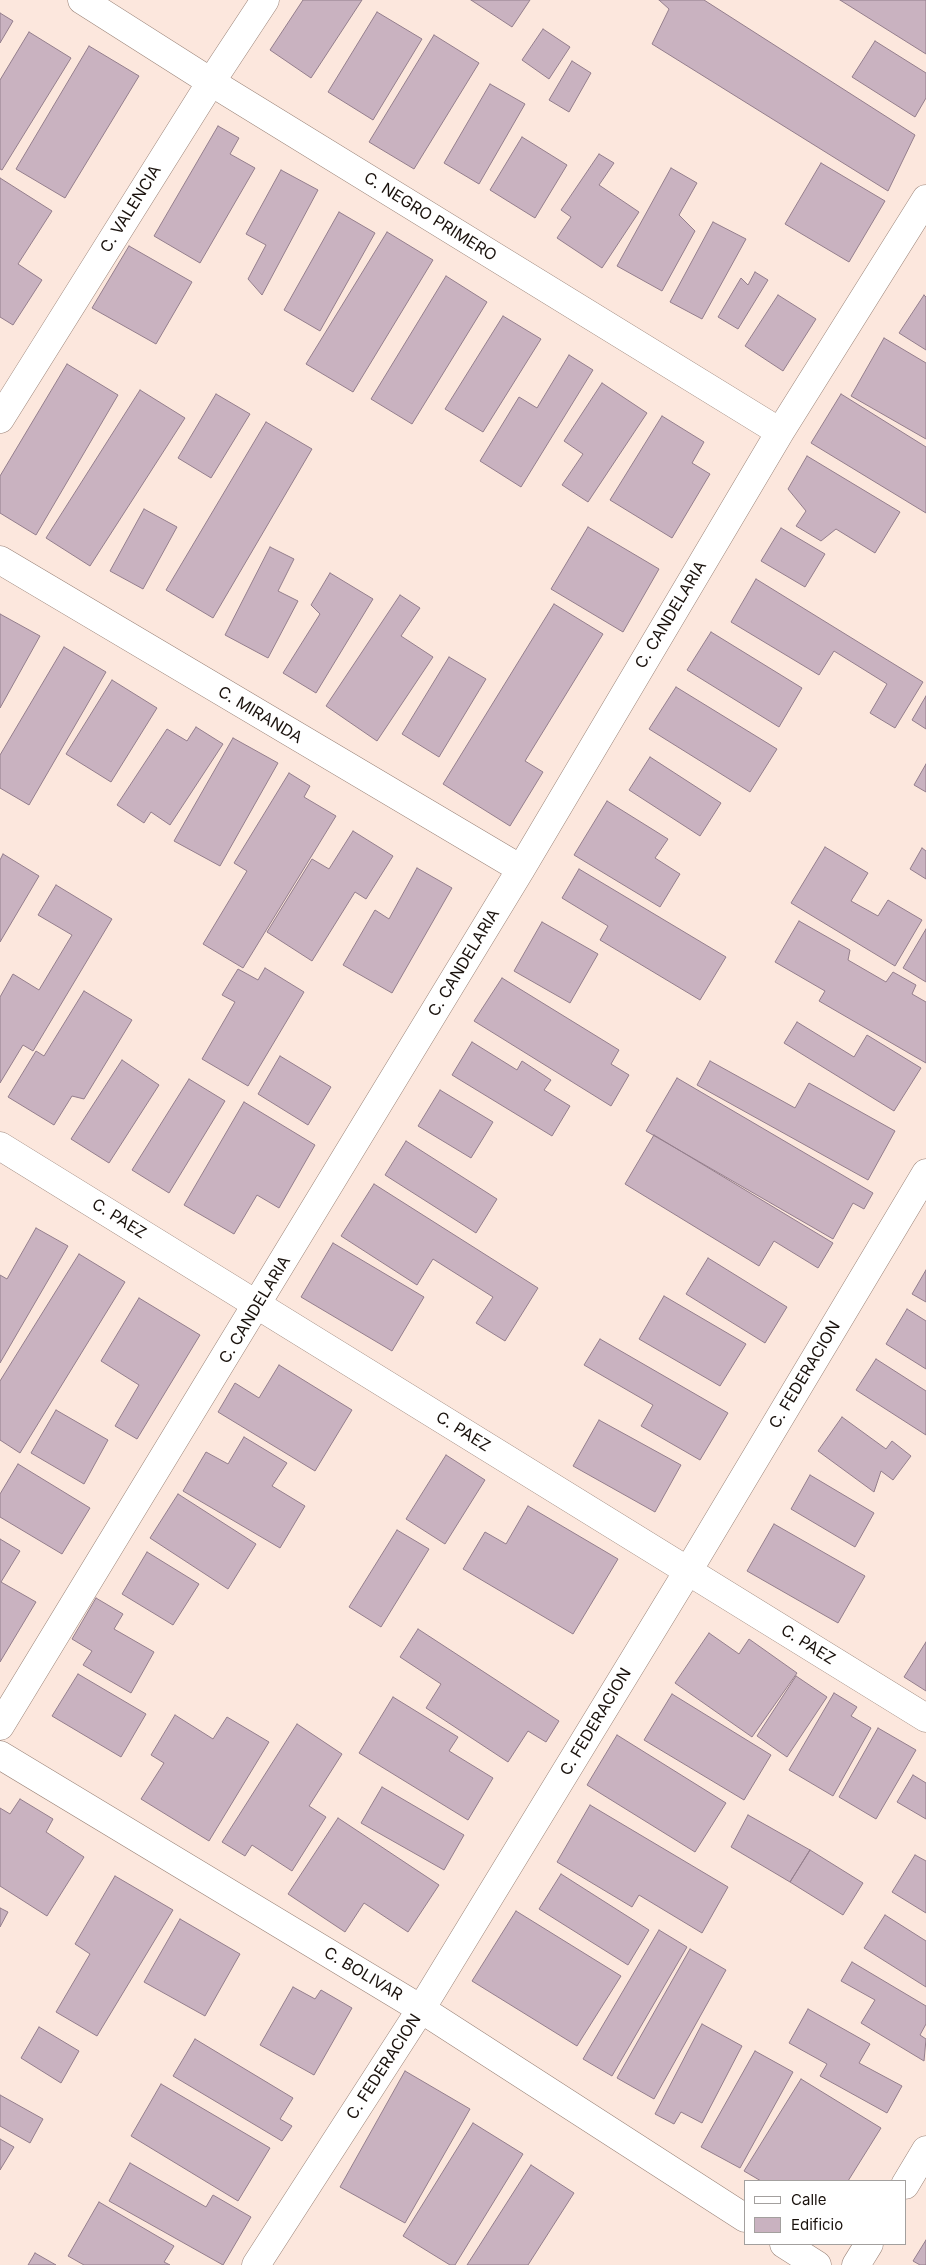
<!DOCTYPE html>
<html>
<head>
<meta charset="utf-8">
<style>
	body { margin:0 }
	#map { position:relative; width:926px; height:2265px; overflow:hidden; background:#fce7dd; font-family:Inter,sans-serif }
	canvas { display:block }
	.legend { position:absolute; left:744px; top:2180px; width:162px; height:65px; box-sizing:border-box; background:#fff; border:1px solid #a3a09e; margin:0; padding:6px 9px; list-style:none; font-size:15px; color:#1a120d }
	.legend li { display:flex; align-items:center; gap:10px; height:25px }
	.legend b { width:25px; border:1px solid #a3a09e }
</style>
</head>
<body>
<div id="map">
<canvas width="926" height="2265"></canvas>
<ul class="legend">
<li><b style="height:6px;background:#fff"></b>Calle</li>
<li><b style="height:14px;background:#c9b2c0"></b>Edificio</li>
</ul>
</div>
<script>
const context = document.querySelector('canvas').getContext('2d');
context.lineJoin = 'round';
function fill(path, color) { context.fillStyle = color; context.fill(path, 'evenodd'); }
const shape = rows => new Path2D(rows.map(r => 'M' + r).join(''));
function trace(path, color, width, dash) { context.strokeStyle = color; context.lineWidth = width; context.lineCap = dash ? 'butt' : 'round'; context.setLineDash(dash || []); context.stroke(path); }
function label(font, color, halo, rows, align = 'center') {
  context.font = font + ' Inter,sans-serif'; context.lineWidth = 4; context.setLineDash([]); context.textBaseline = 'middle'; context.strokeStyle = halo; context.fillStyle = color; for (const [text, x, y, turn = 0] of rows) {
    context.save(); context.translate(x, y); context.rotate((+turn || 0) * Math.PI / 180); context.textAlign = isNaN(turn) ? turn : align; if (halo) context.strokeText(text, 0, 0); context.fillText(text, 0, 0); context.restore();
  }
}
const building = shape([
	[303,0,362,0,311,78,270,50,303,0],
	[471,0,530,0,512,27,471,0],
	[659,0,704,0,915,135,888,191,652,44,669,9,659,0],
	[840,0,926,0,926,54,840,0],
	[377,12,422,39,373,120,328,92,377,12],
	[0,13,13,21,0,43,0,13],
	[543,29,570,47,549,79,522,60,543,29],
	[29,32,71,58,2,170,0,169,0,80,29,32],
	[434,35,479,63,414,169,369,142,434,35],
	[875,41,926,73,926,98,915,117,852,77,875,41],
	[89,46,139,76,65,198,16,169,89,46],
	[572,61,591,73,569,112,549,100,572,61],
	[490,84,525,104,479,184,444,163,490,84],
	[218,126,239,138,230,154,255,168,200,263,154,236,218,126],
	[522,137,567,165,535,218,490,190,522,137],
	[599,154,614,163,599,185,639,212,602,268,557,238,571,217,561,210,599,154],
	[821,163,885,201,849,262,785,224,821,163],
	[671,168,697,183,679,215,695,231,662,291,617,266,671,168],
	[281,170,318,190,262,295,248,279,266,245,246,234,281,170],
	[0,178,52,211,18,264,42,280,13,325,0,317,0,178],
	[339,212,375,233,320,331,284,310,339,212],
	[713,222,746,239,702,319,670,302,713,222],
	[387,232,433,260,353,392,306,364,387,232],
	[129,246,192,282,156,344,92,308,129,246],
	[755,272,768,280,738,329,718,317,741,278,748,285,755,272],
	[446,276,487,302,412,424,371,399,446,276],
	[778,295,816,319,783,371,745,346,778,295],
	[924,295,926,297,926,350,899,333,924,295],
	[503,316,541,339,483,432,445,409,503,316],
	[884,338,926,363,926,439,851,396,884,338],
	[569,355,593,370,521,487,480,461,519,397,537,408,569,355],
	[67,364,118,395,36,535,0,513,0,476,67,364],
	[602,383,647,413,588,502,562,485,583,454,564,441,602,383],
	[140,390,185,418,90,566,46,538,140,390],
	[216,394,250,414,211,478,178,458,216,394],
	[841,394,926,447,926,513,811,443,841,394],
	[662,416,704,442,692,463,710,474,672,538,610,500,662,416],
	[266,422,312,449,213,618,166,590,266,422],
	[807,456,900,512,875,553,836,529,821,541,796,526,806,511,788,489,807,456],
	[144,509,177,527,143,589,110,571,144,509],
	[588,527,659,569,623,632,551,589,588,527],
	[781,528,825,554,805,587,761,561,781,528],
	[270,547,294,559,278,591,298,601,268,658,225,635,270,547],
	[330,573,373,599,316,693,283,673,320,614,311,605,330,573],
	[756,579,923,682,895,728,870,713,887,684,834,651,819,675,731,622,756,579],
	[400,595,420,608,401,636,433,657,377,741,326,706,400,595],
	[554,604,603,634,525,761,543,772,510,826,443,784,554,604],
	[0,614,40,636,0,708,0,614],
	[711,632,802,688,779,727,687,670,711,632],
	[64,647,106,672,29,805,0,788,0,755,64,647],
	[449,657,486,679,439,757,402,734,449,657],
	[112,680,157,708,111,782,66,754,112,680],
	[676,687,777,749,750,792,649,729,676,687],
	[926,696,926,729,912,720,926,696],
	[196,727,223,744,170,825,151,812,144,823,117,805,167,729,187,741,196,727],
	[233,738,278,763,220,866,174,841,233,738],
	[650,757,721,803,700,836,629,790,650,757],
	[926,764,926,792,914,785,926,764],
	[289,773,310,786,304,797,336,816,243,968,203,944,247,871,234,863,289,773],
	[607,801,668,839,655,858,680,874,660,907,574,855,607,801],
	[353,831,393,856,366,899,355,892,312,961,267,932,312,859,329,869,353,831],
	[825,847,868,873,851,901,878,916,888,900,922,920,895,966,791,903,825,847],
	[922,848,926,851,926,879,910,869,922,848],
	[3,854,39,876,0,942,0,860,3,854],
	[417,868,452,888,392,993,343,965,375,910,389,919,417,868],
	[579,869,726,957,700,1000,600,940,608,926,562,898,579,869],
	[56,885,112,919,33,1051,23,1045,0,1083,0,997,13,974,39,990,72,935,38,915,56,885],
	[799,921,850,950,848,960,886,982,893,972,916,985,912,994,926,1002,926,1063,819,1001,825,991,775,962,799,921],
	[542,922,598,954,570,1003,514,971,542,922],
	[926,929,926,982,903,968,926,929],
	[265,968,304,992,248,1086,202,1059,235,1002,222,995,238,969,258,980,265,968],
	[502,978,619,1050,611,1064,629,1075,611,1106,474,1021,502,978],
	[84,991,132,1020,84,1099,72,1096,54,1125,8,1097,36,1051,44,1056,84,991],
	[797,1022,854,1057,867,1035,921,1068,894,1111,784,1043,797,1022],
	[472,1042,517,1070,522,1061,551,1080,544,1090,570,1106,552,1136,452,1075,472,1042],
	[280,1056,331,1087,308,1125,258,1094,280,1056],
	[122,1060,159,1085,109,1163,71,1139,122,1060],
	[710,1061,795,1108,809,1083,895,1131,868,1180,697,1085,710,1061],
	[677,1078,873,1193,864,1209,853,1203,833,1239,646,1131,677,1078],
	[189,1079,225,1101,169,1193,132,1170,189,1079],
	[440,1090,493,1122,471,1158,418,1126,440,1090],
	[244,1102,315,1145,279,1208,257,1195,234,1234,184,1205,244,1102],
	[654,1135,833,1243,818,1268,774,1241,759,1266,625,1184,654,1135],
	[406,1141,497,1199,476,1233,385,1175,406,1141],
	[374,1184,538,1288,505,1341,476,1323,493,1297,433,1259,417,1285,341,1236,374,1184],
	[36,1228,68,1246,0,1363,0,1275,7,1279,36,1228],
	[333,1243,424,1297,392,1351,301,1297,333,1243],
	[79,1254,125,1282,20,1453,0,1440,0,1381,79,1254],
	[708,1258,787,1307,765,1343,686,1294,708,1258],
	[926,1270,926,1302,912,1294,926,1270],
	[664,1296,746,1344,720,1386,639,1339,664,1296],
	[139,1298,200,1335,137,1439,115,1426,139,1385,101,1361,139,1298],
	[907,1309,926,1321,926,1369,886,1344,907,1309],
	[600,1339,728,1413,700,1460,641,1426,653,1405,584,1365,600,1339],
	[876,1359,926,1391,926,1435,856,1390,876,1359],
	[279,1365,352,1410,315,1471,218,1412,235,1383,259,1398,279,1365],
	[56,1410,108,1440,84,1484,31,1453,56,1410],
	[842,1417,886,1449,892,1441,911,1456,893,1480,881,1471,874,1492,818,1451,842,1417],
	[599,1420,681,1465,655,1512,573,1466,599,1420],
	[244,1437,287,1463,272,1486,305,1506,280,1548,183,1491,206,1452,228,1464,244,1437],
	[446,1455,485,1480,445,1544,406,1519,446,1455],
	[18,1464,90,1508,62,1554,0,1517,0,1494,18,1464],
	[810,1475,874,1513,855,1547,791,1509,810,1475],
	[178,1494,256,1544,228,1589,150,1538,178,1494],
	[528,1506,618,1559,573,1634,463,1569,485,1532,506,1544,528,1506],
	[774,1524,865,1576,838,1623,747,1571,774,1524],
	[397,1530,429,1549,381,1627,349,1607,397,1530],
	[0,1539,20,1551,1,1582,36,1602,0,1662,0,1539],
	[147,1552,199,1584,173,1625,122,1594,147,1552],
	[96,1598,123,1614,114,1629,154,1652,131,1693,83,1665,92,1651,72,1639,96,1598],
	[418,1629,559,1721,546,1742,528,1731,508,1762,426,1708,441,1684,400,1657,418,1629],
	[709,1633,739,1654,749,1639,797,1673,752,1737,675,1683,709,1633],
	[926,1642,926,1691,904,1677,926,1642],
	[78,1674,146,1714,121,1757,52,1716,78,1674],
	[796,1676,827,1697,787,1757,757,1736,796,1676],
	[834,1693,857,1707,851,1716,871,1728,833,1796,789,1770,834,1693],
	[672,1694,771,1755,744,1800,644,1740,672,1694],
	[393,1697,458,1737,449,1751,493,1778,468,1820,359,1753,393,1697],
	[175,1715,213,1739,227,1717,269,1742,209,1841,141,1799,164,1763,151,1755,175,1715],
	[297,1724,342,1754,309,1806,326,1817,292,1871,252,1845,245,1856,222,1842,297,1724],
	[878,1728,916,1750,876,1819,839,1797,878,1728],
	[617,1735,726,1803,695,1852,587,1785,617,1735],
	[913,1775,926,1783,926,1819,897,1802,913,1775],
	[382,1787,464,1835,444,1870,361,1823,382,1787],
	[20,1799,53,1819,46,1832,84,1857,47,1916,0,1886,0,1808,10,1814,20,1799],
	[590,1805,728,1887,702,1933,639,1895,632,1907,557,1862,590,1805],
	[748,1815,810,1850,790,1882,731,1847,748,1815],
	[338,1818,439,1885,408,1932,364,1903,345,1932,288,1894,338,1818],
	[810,1850,863,1883,843,1915,790,1882,810,1850],
	[915,1855,926,1861,926,1913,892,1892,915,1855],
	[561,1874,649,1930,628,1965,539,1909,561,1874],
	[115,1876,173,1910,97,2036,56,2012,90,1954,75,1944,115,1876],
	[0,1908,8,1912,0,1927,0,1908],
	[516,1911,621,1976,577,2046,472,1981,516,1911],
	[885,1915,926,1941,926,1987,864,1948,885,1915],
	[180,1919,240,1954,205,2016,144,1982,180,1919],
	[659,1930,687,1947,612,2076,583,2059,659,1930],
	[690,1949,726,1970,654,2099,617,2078,690,1949],
	[852,1962,926,2006,926,2024,920,2035,926,2039,924,2061,861,2023,875,2000,841,1981,852,1962],
	[293,1987,315,1999,321,1990,352,2008,314,2075,260,2045,293,1987],
	[808,2009,870,2044,859,2063,902,2086,887,2113,820,2076,827,2064,789,2043,808,2009],
	[702,2024,742,2046,702,2123,681,2112,674,2124,655,2114,702,2024],
	[39,2027,79,2051,61,2083,21,2058,39,2027],
	[195,2039,293,2098,280,2119,292,2126,282,2141,173,2076,195,2039],
	[755,2051,793,2072,740,2168,701,2147,755,2051],
	[405,2071,470,2109,405,2223,340,2187,405,2071],
	[801,2079,881,2128,848,2181,761,2181,744,2171,801,2079],
	[161,2084,270,2148,238,2201,131,2136,161,2084],
	[0,2095,43,2119,30,2143,0,2126,0,2095],
	[473,2123,523,2154,455,2265,450,2265,403,2236,473,2123],
	[0,2139,14,2147,0,2170,0,2139],
	[130,2163,206,2207,213,2195,251,2217,223,2265,109,2201,130,2163],
	[531,2165,574,2193,528,2265,467,2265,531,2165],
	[99,2202,174,2246,164,2262,170,2265,84,2265,68,2256,99,2202],
	[926,2240,926,2265,920,2265,913,2261,926,2240],
	[35,2253,56,2265,28,2265,35,2253]
]);
const street = shape([
	[82,0,211,82,780,432],
	[0,419,211,82,265,0],
	[0,560,521,869],
	[0,1146,926,1718],
	[0,1726,521,869,780,432,926,199],
	[0,1755,421,2009,745,2218],
	[905,2185,926,2150],
	[784,2244,817,2265],
	[256,2265,421,2009,688,1571,926,1173],
	[856,2265,869,2244]
]);
const streetNames = [
	["C. VALENCIA",131,209,-58],
	["C. NEGRO PRIMERO",430,217,32],
	["C. CANDELARIA",671,615,-59],
	["C. MIRANDA",260,715,31],
	["C. CANDELARIA",464,963,-59],
	["C. PAEZ",119,1219,32],
	["C. CANDELARIA",255,1310,-59],
	["C. FEDERACION",805,1375,-59],
	["C. PAEZ",463,1432,32],
	["C. PAEZ",808,1645,32],
	["C. FEDERACION",596,1722,-59],
	["C. BOLIVAR",363,1974,31],
	["C. FEDERACION",384,2067,-57]
];
fill(building, '#c9b2c0');
trace(building, '#947e8c', 1);
trace(street, '#9a8378', 29);
trace(street, '#fff', 28);
label('16px', '#1a120d', '#fff', streetNames);
</script>
</body>
</html>
